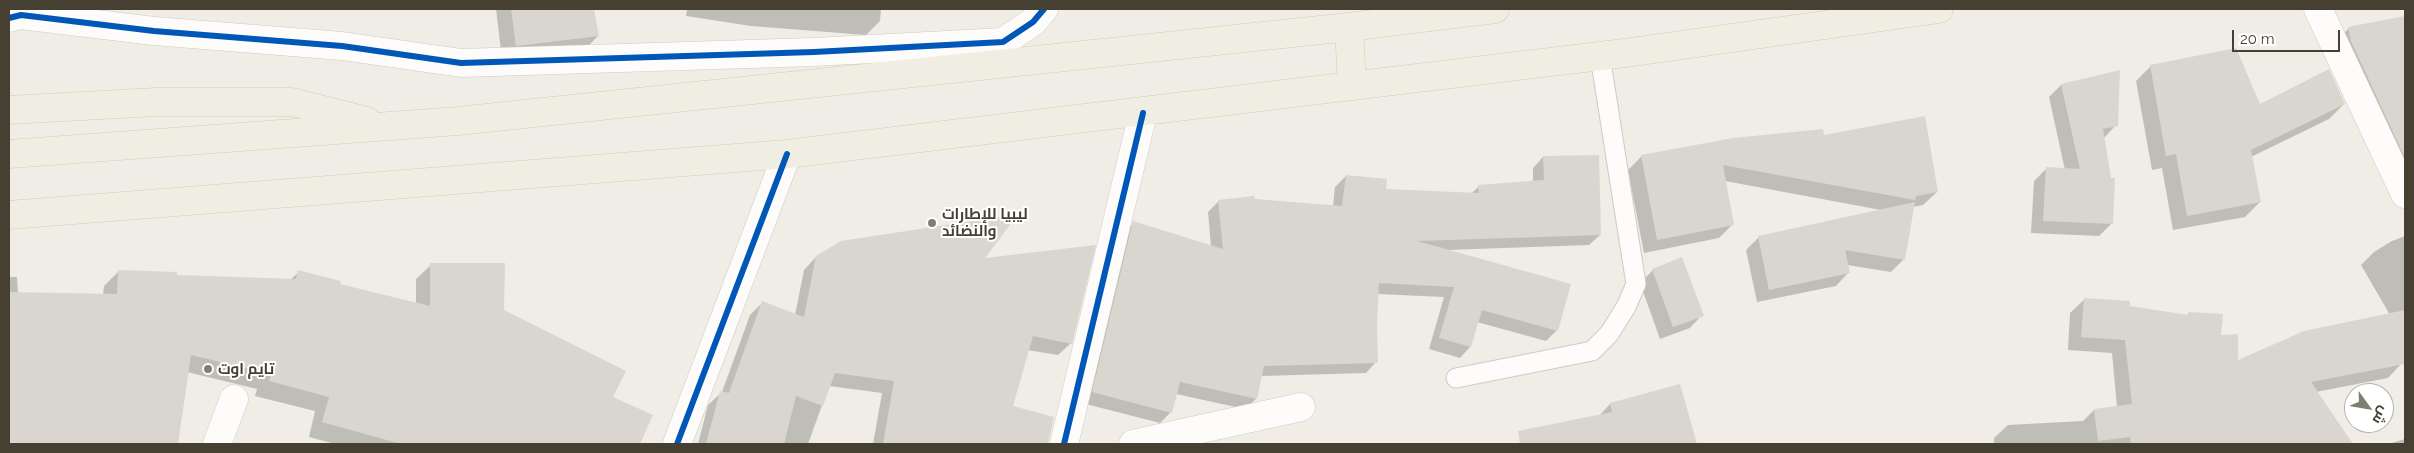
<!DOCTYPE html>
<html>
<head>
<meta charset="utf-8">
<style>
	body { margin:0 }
	#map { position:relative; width:2414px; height:453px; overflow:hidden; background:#efede6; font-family:Raleway,Cairo,sans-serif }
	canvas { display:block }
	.frame { position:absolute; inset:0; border:10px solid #454032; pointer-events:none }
	.north { position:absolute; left:2344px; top:383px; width:50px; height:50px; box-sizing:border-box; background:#fff; border:1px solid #b5b3ad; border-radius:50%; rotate:122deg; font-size:14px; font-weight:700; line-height:20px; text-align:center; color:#454032 }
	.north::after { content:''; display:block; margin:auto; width:18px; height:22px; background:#807d71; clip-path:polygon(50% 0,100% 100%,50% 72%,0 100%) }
	.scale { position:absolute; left:2232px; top:30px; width:108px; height:22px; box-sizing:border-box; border:2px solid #454032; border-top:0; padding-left:6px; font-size:15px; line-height:18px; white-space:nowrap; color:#454032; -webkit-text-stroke:4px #fff; paint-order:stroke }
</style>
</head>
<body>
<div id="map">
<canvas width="2414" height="453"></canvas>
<div class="frame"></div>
<div class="north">ش</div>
<div class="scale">20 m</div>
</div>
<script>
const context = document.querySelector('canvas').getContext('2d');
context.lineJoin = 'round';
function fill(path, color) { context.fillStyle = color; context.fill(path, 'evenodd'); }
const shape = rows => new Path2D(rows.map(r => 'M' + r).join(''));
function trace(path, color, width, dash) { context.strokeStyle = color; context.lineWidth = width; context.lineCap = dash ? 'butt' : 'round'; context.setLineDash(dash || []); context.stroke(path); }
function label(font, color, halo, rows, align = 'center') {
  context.font = font + ' Raleway,Cairo,sans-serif'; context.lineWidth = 4; context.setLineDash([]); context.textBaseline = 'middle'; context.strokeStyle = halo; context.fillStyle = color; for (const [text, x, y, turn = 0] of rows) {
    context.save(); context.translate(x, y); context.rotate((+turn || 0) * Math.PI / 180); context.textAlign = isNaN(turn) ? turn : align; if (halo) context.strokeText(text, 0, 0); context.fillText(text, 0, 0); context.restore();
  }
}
const shadow = shape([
	[496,9,593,9,598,36,584,50,502,59],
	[687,9,881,9,880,21,866,35,751,26,686,16],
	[2405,17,2405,157,2386,165,2333,44,2348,29],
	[2151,66,2259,106,2344,104,2329,119,2251,157,2260,202,2245,217,2173,230,2162,168,2152,170,2136,81],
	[2061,85,2116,125,2104,138,2112,223,2099,236,2031,233,2034,181,2046,169,2065,170,2049,97],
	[1823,136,1937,192,1923,205,1913,207,1904,259,1891,272,1847,265,1848,273,1836,286,1757,302,1746,250,1759,237,1881,210,1725,181,1733,224,1719,238,1644,253,1628,170,1642,156],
	[1543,157,1600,235,1589,245,1447,250,1557,330,1546,341,1477,322,1470,347,1460,358,1429,349,1444,297,1377,294,1376,362,1366,373,1261,376,1256,399,1245,409,1176,394,1171,412,1160,423,1082,403,1123,233,1134,223,1211,246,1208,212,1218,202,1253,201,1333,207,1335,187,1346,176,1385,190,1471,194,1479,186,1533,182,1533,168],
	[2405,236,2405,362,2402,363,2388,378,2316,392,2351,444,1994,444,1994,438,2008,425,2083,421,2094,410,2117,407,2112,353,2068,350,2070,313,2084,300,2186,316,2189,313,2220,337,2237,362,2390,315,2361,265,2374,252,2392,241],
	[816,257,982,260,1071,343,1058,355,1027,350,1012,407,1053,418,1046,444,873,444,882,393,829,386,808,444,698,444,708,405,722,392,750,315,762,303,795,315,804,270],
	[431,265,503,311,611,397,652,416,639,444,335,444,309,437,315,411,255,396,257,389,187,372,176,444,9,444,9,277,17,277,18,293,103,295,104,286,118,272,176,277,290,280,299,272,338,285,416,304,416,279],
	[1653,270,1702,315,1690,328,1660,339,1640,283],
	[1610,404,1695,444,1523,444,1522,443,1599,416],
	[2405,439,2405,444,2388,444]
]);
const building = shape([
	[511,9,594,9,599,36,516,46],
	[2405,16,2405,158,2351,41,2348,27],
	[2236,48,2260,104,2329,69,2345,104,2251,150,2261,202,2187,216,2176,154,2166,156,2150,65],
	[2120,70,2118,126,2103,129,2111,178,2115,178,2113,224,2043,221,2046,167,2080,169,2061,84],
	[1925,116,1938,192,1916,196,1915,200,1723,165,1734,225,1657,240,1641,155,1733,138,1823,129,1824,135],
	[1599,155,1601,235,1417,241,1571,284,1558,331,1482,310,1471,347,1439,338,1454,287,1379,283,1377,324,1378,363,1264,366,1257,399,1180,382,1172,413,1092,392,1133,221,1223,249,1218,200,1254,196,1255,199,1342,206,1346,175,1387,179,1386,189,1479,193,1478,185,1544,180,1543,156],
	[1915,202,1905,260,1845,250,1850,273,1769,290,1758,236],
	[1018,214,985,258,1096,245,1072,344,1033,336,1013,406,1054,417,1048,444,883,444,894,381,835,373,823,406,796,396,784,444,706,444,720,391,729,393,762,301,804,317,816,256,841,241],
	[1682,257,1704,316,1673,327,1652,269],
	[430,263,505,263,504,310,626,371,613,397,653,415,640,444,401,444,322,422,329,397,269,381,271,374,191,355,178,444,9,444,9,292,117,294,118,270,177,272,177,275,296,279,298,270,341,281,340,284,430,306],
	[2084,298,2130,301,2130,306,2188,315,2189,312,2223,314,2221,335,2238,334,2238,360,2304,331,2405,310,2405,364,2311,382,2353,444,2131,444,2130,437,2098,441,2094,409,2132,404,2125,340,2081,337],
	[1680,384,1697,444,1520,444,1518,431,1612,412,1610,403]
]);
const lane = shape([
	[1456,378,1592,351,1609,334,1626,307,1636,284,1600,56]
]);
const street = shape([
	[2318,9,2405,194],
	[9,18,21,15,154,31,342,46,461,63,814,52,1003,42,1033,22,1044,9],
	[217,444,234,399],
	[677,444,787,154],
	[1064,444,1143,113],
	[1133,444,1301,407]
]);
const primary = shape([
	[1349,27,1352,86],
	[9,110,156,102,292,102,367,121],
	[9,154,458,121,1349,27,1495,9],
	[9,215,787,154,1625,53,1939,9]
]);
const cycleway = shape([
	[9,18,21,15,154,31,342,46,461,63,814,52,1003,42,1033,22,1044,9],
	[677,444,787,154],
	[1064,444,1143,113]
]);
const markers = [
	[932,223,5,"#807d71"],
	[208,369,5,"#807d71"]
];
const poiNames = [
	["ليبيا للإطارات",942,214],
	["والنضائد",942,231],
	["تايم اوت",218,369]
];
fill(shadow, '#0003');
fill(building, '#d8d6ce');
trace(lane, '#cdcbc4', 21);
trace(street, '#cdcbc4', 29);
trace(primary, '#d3cdb2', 29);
trace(lane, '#fdfcfb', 19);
trace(street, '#fdfcfb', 28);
trace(primary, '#f0eee2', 28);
trace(cycleway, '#0057b8', 6);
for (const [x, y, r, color] of markers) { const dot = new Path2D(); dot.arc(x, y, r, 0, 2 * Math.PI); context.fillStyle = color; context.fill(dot); trace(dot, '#fff', 2); }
label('bold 15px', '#454032', '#fff', poiNames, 'left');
</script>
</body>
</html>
